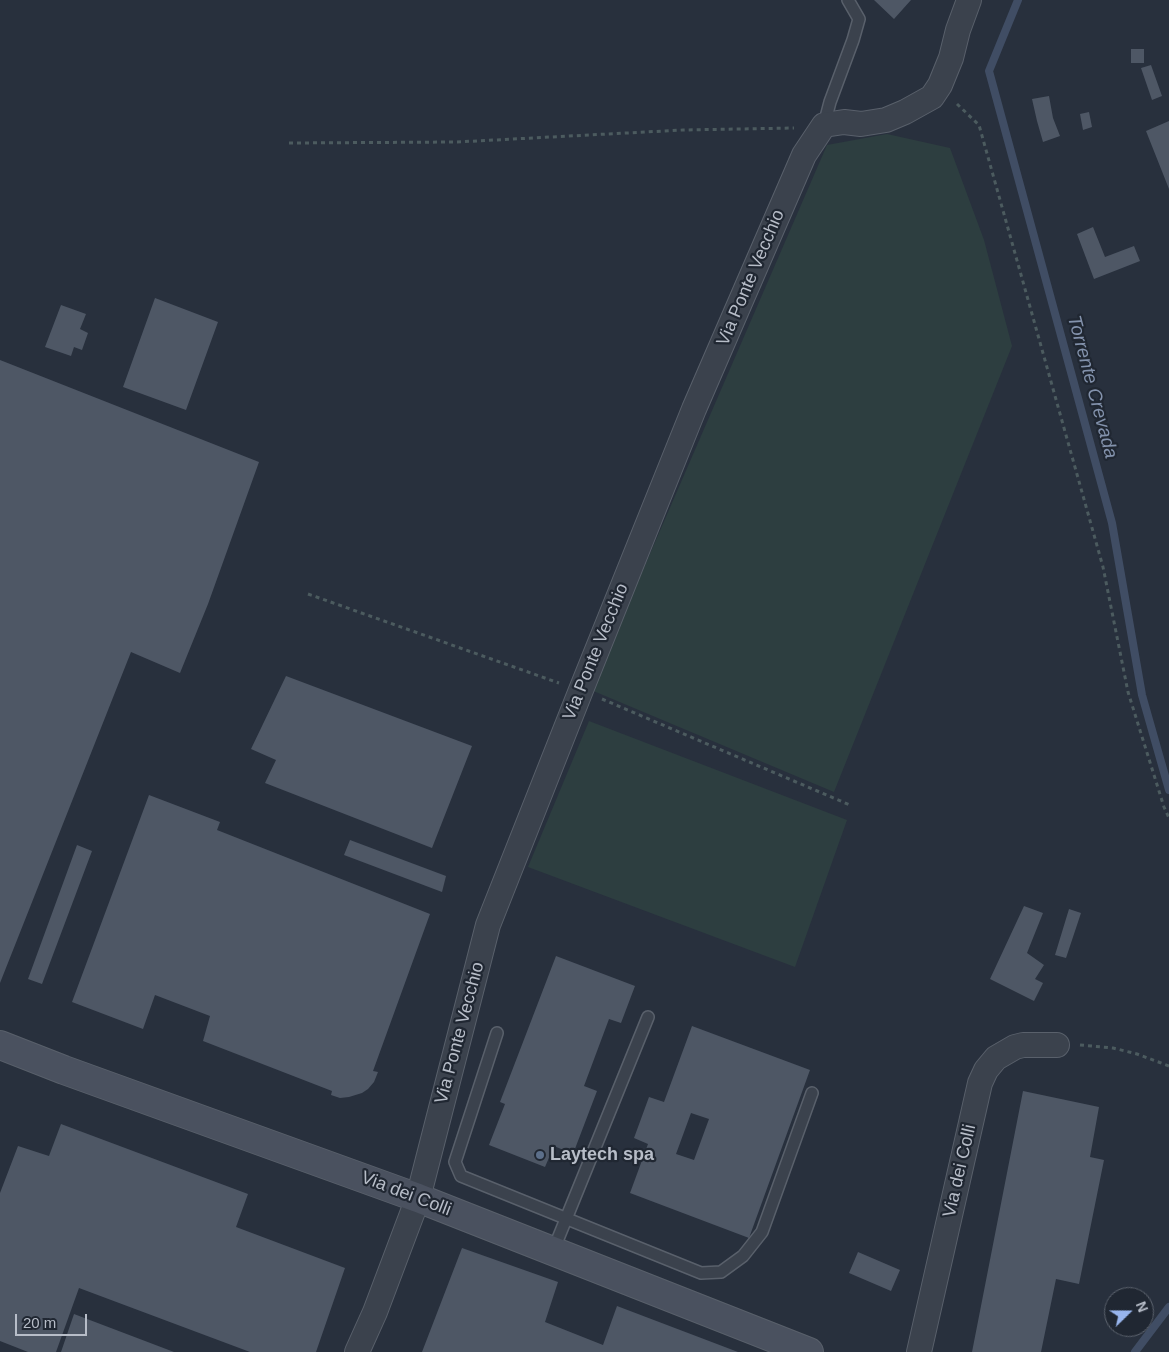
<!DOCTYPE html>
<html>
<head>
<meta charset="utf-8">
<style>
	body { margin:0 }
	#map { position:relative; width:1169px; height:1352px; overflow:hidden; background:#28303d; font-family:Helvetica,sans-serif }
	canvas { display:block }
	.north { position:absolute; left:1104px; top:1287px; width:50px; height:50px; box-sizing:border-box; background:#202732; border:1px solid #5c636e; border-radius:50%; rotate:68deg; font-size:14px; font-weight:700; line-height:20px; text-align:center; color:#b7bdc8 }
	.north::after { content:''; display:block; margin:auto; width:18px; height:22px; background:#98b5ed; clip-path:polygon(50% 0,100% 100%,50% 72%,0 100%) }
	.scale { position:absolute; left:15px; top:1314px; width:72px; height:22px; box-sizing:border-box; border:2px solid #b7bdc8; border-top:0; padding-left:6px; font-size:15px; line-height:18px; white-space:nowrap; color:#b7bdc8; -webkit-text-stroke:4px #202732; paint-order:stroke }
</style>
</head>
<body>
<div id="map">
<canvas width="1169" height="1352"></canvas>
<div class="north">N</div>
<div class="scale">20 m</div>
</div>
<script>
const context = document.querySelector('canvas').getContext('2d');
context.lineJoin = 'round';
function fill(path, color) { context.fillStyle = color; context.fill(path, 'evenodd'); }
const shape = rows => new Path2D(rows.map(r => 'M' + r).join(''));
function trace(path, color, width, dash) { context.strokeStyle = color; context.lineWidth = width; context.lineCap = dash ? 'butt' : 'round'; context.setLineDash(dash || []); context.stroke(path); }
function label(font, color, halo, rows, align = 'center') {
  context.font = font + ' Helvetica,sans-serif'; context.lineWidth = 4.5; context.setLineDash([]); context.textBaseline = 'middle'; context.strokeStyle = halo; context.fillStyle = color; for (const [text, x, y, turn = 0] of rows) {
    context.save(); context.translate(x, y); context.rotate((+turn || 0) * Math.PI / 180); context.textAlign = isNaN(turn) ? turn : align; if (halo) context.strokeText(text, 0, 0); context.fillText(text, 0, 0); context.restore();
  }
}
const green = shape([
	[887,134,950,148,984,240,1012,346,834,792,591,690,827,145],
	[589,721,847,820,795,967,528,867]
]);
const stream = shape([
	[1018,0,989,71,1112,523,1142,695,1169,790],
	[1135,1352,1169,1307]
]);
const building = shape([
	[874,0,911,0,894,19],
	[1131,49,1144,49,1144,63,1131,63],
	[1151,65,1162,96,1152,100,1141,68],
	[1049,96,1053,118,1060,136,1043,142,1037,121,1032,99],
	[1089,112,1092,127,1083,130,1080,114],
	[1169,121,1169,189,1146,131],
	[1093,227,1105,257,1134,246,1140,261,1094,279,1077,234],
	[155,298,218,322,186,410,123,387],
	[61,305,86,314,80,329,88,333,82,350,74,347,71,356,45,347],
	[0,360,259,462,208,604,180,673,131,652,0,983],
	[286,676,472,746,432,848,265,783,276,760,251,749],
	[149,795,220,822,217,830,430,914,373,1071,378,1072,374,1082,368,1089,362,1093,349,1097,340,1098,331,1095,332,1091,203,1041,210,1016,155,995,143,1029,72,1002],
	[350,840,446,876,442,892,344,855],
	[77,845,92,851,42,984,28,979],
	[1024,906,1043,913,1027,953,1044,965,1035,979,1043,983,1034,1001,990,979],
	[1069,909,1081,913,1066,958,1055,955],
	[556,956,635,986,621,1023,609,1019,584,1086,597,1091,573,1154,554,1146,545,1167,489,1145,505,1104,500,1102],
	[692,1026,810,1070,749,1238,630,1193,648,1144,634,1138,649,1097,664,1102],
	[691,1113,709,1119,694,1160,676,1154],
	[1023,1091,1099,1107,1090,1157,1104,1160,1079,1284,1056,1279,1041,1352,972,1352],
	[61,1124,248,1194,236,1227,345,1268,316,1352,250,1352,79,1288,56,1352,28,1352,0,1341,0,1193,18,1146,49,1156],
	[462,1248,558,1282,545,1322,603,1345,617,1306,738,1352,422,1352],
	[858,1252,900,1270,891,1291,849,1273],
	[74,1314,174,1352,61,1352]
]);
const path = shape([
	[957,104,979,125,1103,567,1128,692,1164,807,1169,818],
	[289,143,457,142,683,130,794,128],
	[308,594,559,683],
	[602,699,850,805],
	[1080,1045,1113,1048,1137,1054,1169,1066]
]);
const lane = shape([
	[824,125,830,102,853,40,859,19,848,0],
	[497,1033,455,1162,461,1176,701,1273,721,1272,743,1256,762,1232,812,1093],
	[553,1251,648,1017]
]);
const street = shape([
	[357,1352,375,1312,418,1198,488,925,581,690,694,409,804,155,824,125,844,122,861,124,886,120,905,112,932,97,940,85,951,58,958,30,969,0],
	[919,1352,980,1083,986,1070,996,1058,1015,1047,1023,1045,1057,1045]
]);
const secondary = shape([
	[0,1045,64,1070,418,1198,809,1352]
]);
const markers = [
	[540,1155,5,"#5c6f8a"]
];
const streetNames = [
	["Via Ponte Vecchio",751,278,-67],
	["Via Ponte Vecchio",596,652,-68],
	["Via Ponte Vecchio",460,1033,-75],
	["Via dei Colli",960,1171,-77],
	["Via dei Colli",406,1194,21]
];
const poiNames = [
	["Laytech spa",550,1155]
];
const waterNames = [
	["Torrente Crevada",1092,387,75]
];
fill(green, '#2d3e40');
trace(stream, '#404d64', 8);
fill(building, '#4e5765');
trace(lane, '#59606b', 14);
trace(street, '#59606b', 26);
trace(secondary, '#59606b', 30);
trace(path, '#4c5b5f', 3, [4, 4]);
trace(lane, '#3b424d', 11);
trace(street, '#3b424d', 24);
trace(secondary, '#4a515f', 28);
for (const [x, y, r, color] of markers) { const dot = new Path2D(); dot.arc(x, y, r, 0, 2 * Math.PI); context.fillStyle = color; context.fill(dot); trace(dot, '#202732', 2); }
label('18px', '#b7bdc8', '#202732', streetNames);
label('bold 18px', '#b7bdc8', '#202732', poiNames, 'left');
label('italic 19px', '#8392ac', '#202732', waterNames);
</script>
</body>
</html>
